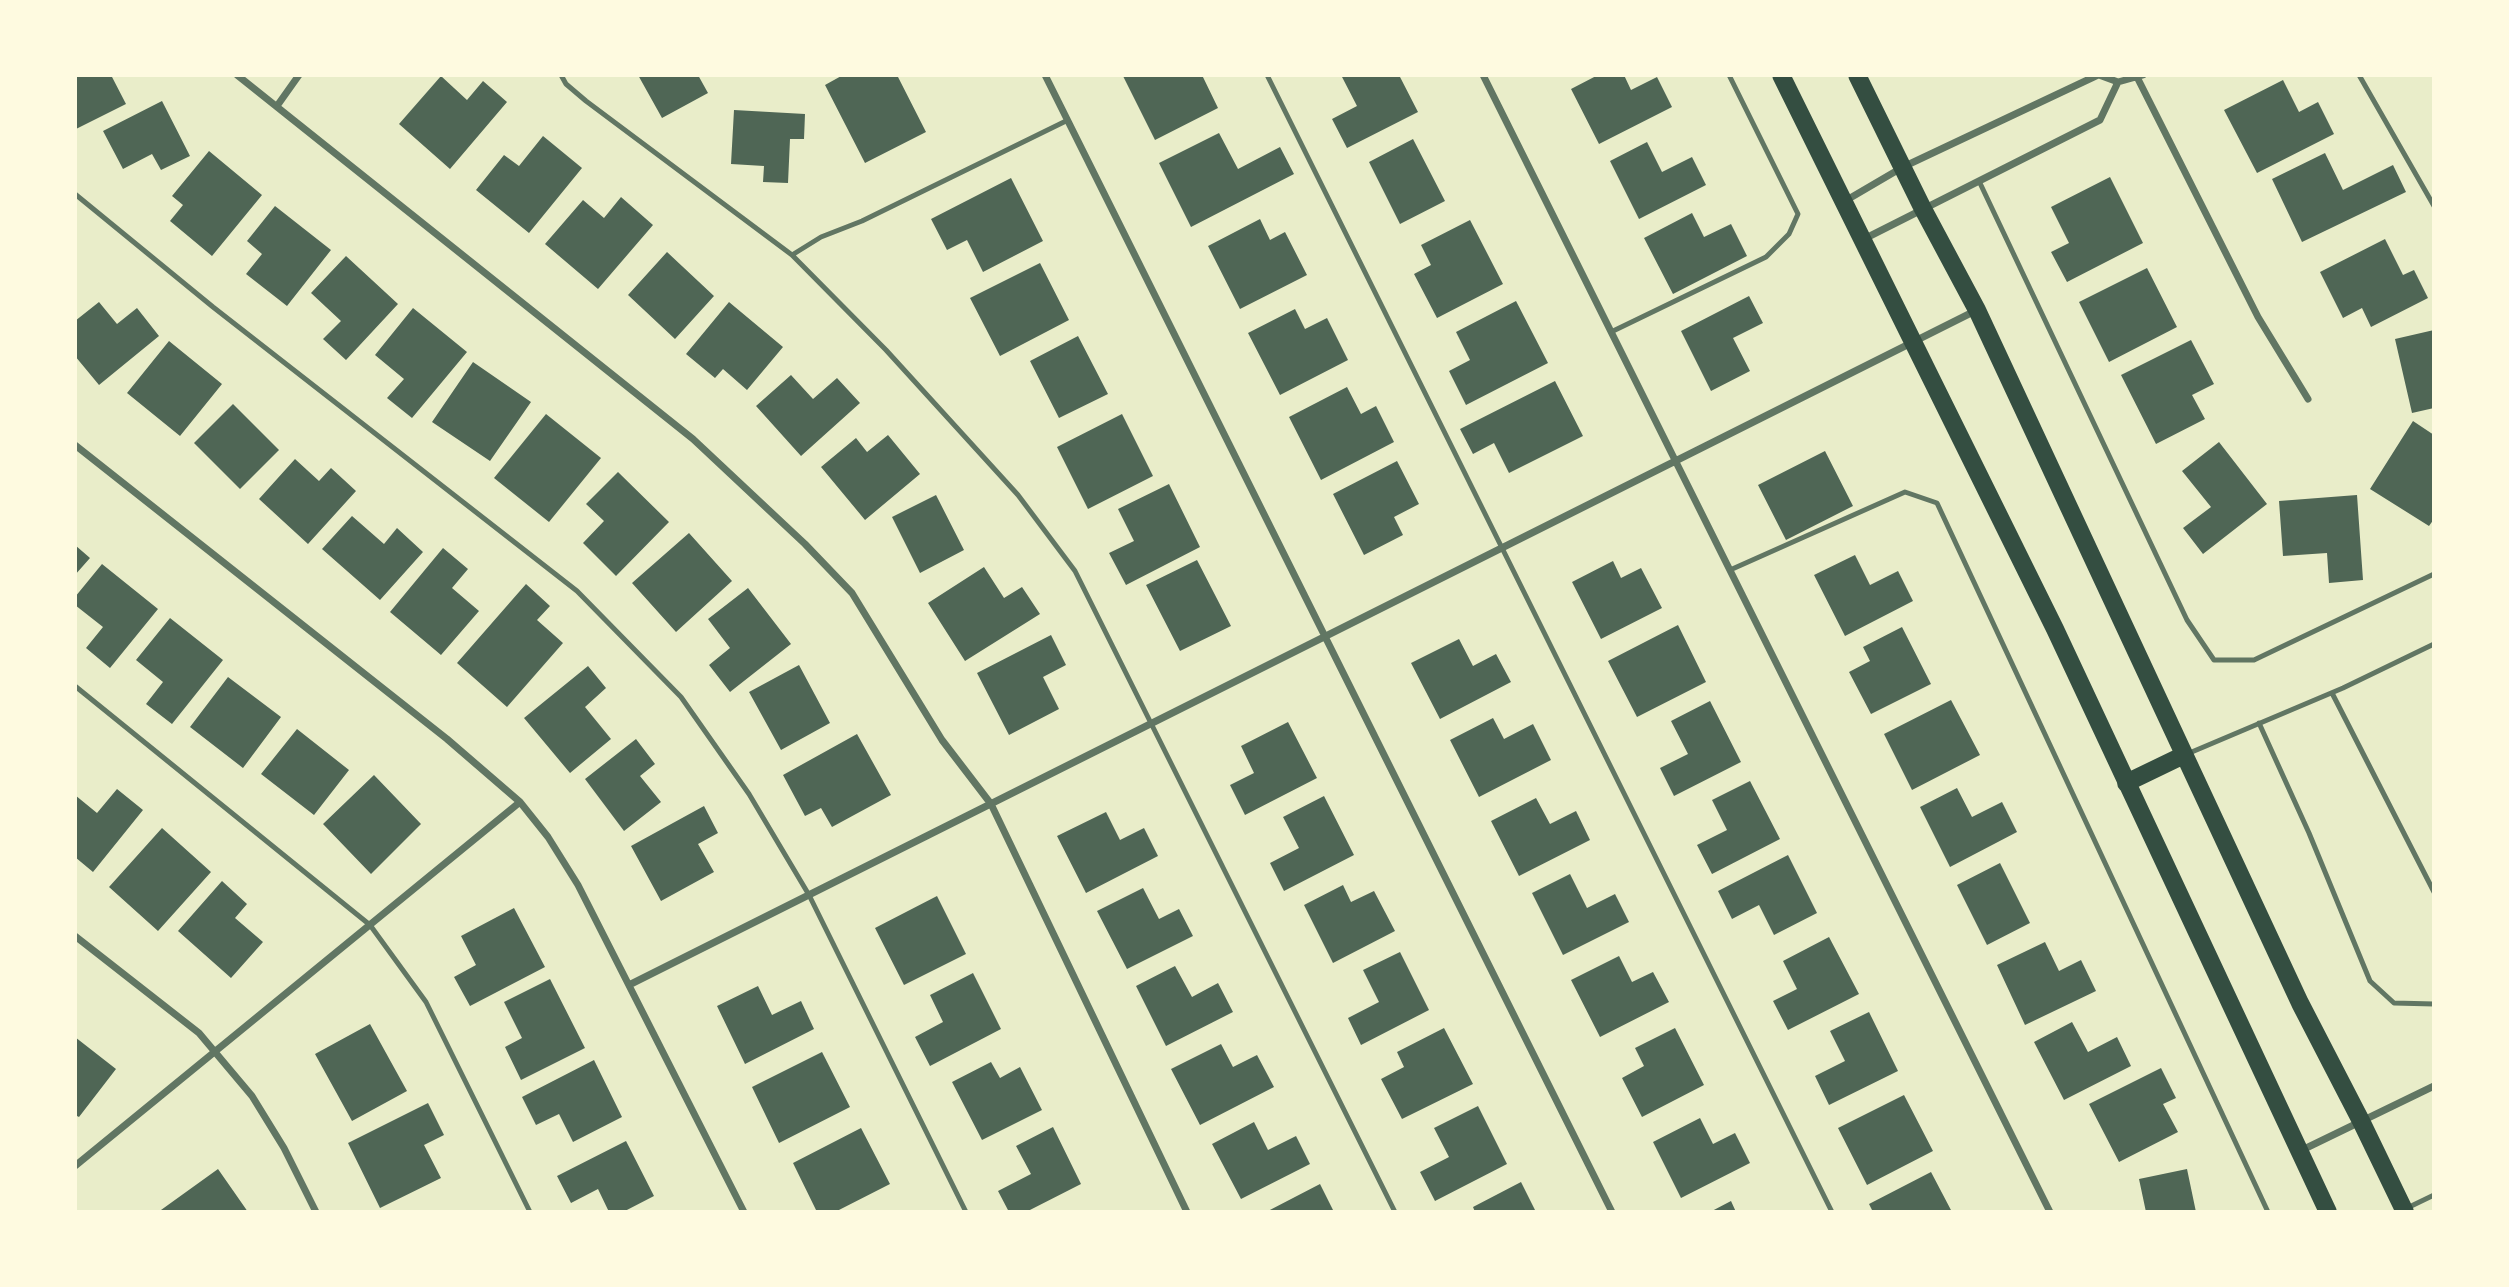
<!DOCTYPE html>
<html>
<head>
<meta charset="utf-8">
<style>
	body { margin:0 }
	#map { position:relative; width:2509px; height:1287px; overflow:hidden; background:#e9edc9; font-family:Ubuntu,sans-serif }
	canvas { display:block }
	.frame { position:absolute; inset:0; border:77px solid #fefae0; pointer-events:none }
</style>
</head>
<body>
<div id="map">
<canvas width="2509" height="1287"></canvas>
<div class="frame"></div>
</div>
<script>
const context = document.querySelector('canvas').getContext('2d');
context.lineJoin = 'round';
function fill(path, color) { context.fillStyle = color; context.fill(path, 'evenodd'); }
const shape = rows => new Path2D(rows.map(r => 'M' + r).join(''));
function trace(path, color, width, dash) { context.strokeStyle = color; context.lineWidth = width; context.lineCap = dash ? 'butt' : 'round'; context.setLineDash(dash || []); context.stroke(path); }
const building = shape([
	[75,75,111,75,126,104,76,129],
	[638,75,698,75,708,93,662,118],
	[843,75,897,75,926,132,865,163,825,85],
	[1125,75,1202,75,1218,108,1155,140,1123,76],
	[1341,75,1399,75,1418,112,1347,148,1332,119,1357,106],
	[1598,75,1624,75,1631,90,1657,77,1672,107,1599,144,1571,89],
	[441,76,467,100,483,81,507,102,450,169,399,124],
	[2283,80,2299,112,2318,102,2334,134,2257,173,2224,110],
	[162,101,190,156,161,170,152,154,123,169,103,131],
	[734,110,805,114,804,139,790,139,788,183,763,182,764,166,731,164],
	[1219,133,1238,169,1280,147,1294,174,1191,227,1159,163],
	[543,136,582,168,529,233,476,190,504,155,519,166],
	[1413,139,1445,201,1400,224,1369,162],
	[1647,142,1662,172,1692,157,1706,185,1639,219,1610,161],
	[209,151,262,195,212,256,170,221,183,205,172,196],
	[2325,153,2343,190,2393,165,2406,192,2302,242,2272,179],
	[2110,177,2143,243,2067,282,2051,252,2069,243,2051,207],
	[1011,178,1043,241,983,272,967,240,947,250,931,219],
	[621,197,653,225,598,289,545,244,583,200,604,218],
	[275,206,331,250,287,306,246,274,262,254,247,241],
	[1692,213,1704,237,1731,224,1747,256,1673,294,1644,238],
	[1260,219,1270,240,1285,232,1307,275,1240,309,1208,246],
	[1470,220,1503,284,1437,318,1414,274,1431,265,1421,245],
	[2385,239,2403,275,2414,270,2428,298,2371,327,2362,308,2343,318,2320,272],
	[667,252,714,296,675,339,628,295],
	[346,256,398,304,346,360,323,339,341,321,311,293],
	[1040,263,1069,320,1000,356,970,298],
	[2147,268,2177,327,2109,362,2079,302],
	[1749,296,1763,323,1733,338,1750,371,1711,391,1681,331],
	[1516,301,1548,363,1466,405,1449,371,1470,360,1456,332],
	[99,302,117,324,137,308,159,336,99,385,75,356,75,321],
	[729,302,783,347,747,390,723,369,715,378,686,354],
	[413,308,467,352,412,418,387,398,404,379,375,355],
	[1295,309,1305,329,1327,318,1348,360,1280,395,1248,333],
	[2434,330,2434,408,2412,413,2395,339],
	[1078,336,1108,394,1059,418,1030,361],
	[2191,340,2214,384,2192,395,2205,419,2156,444,2121,375],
	[169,341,222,384,180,436,127,393],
	[473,362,531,402,490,461,432,422],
	[791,375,813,399,837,378,860,403,801,456,756,406],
	[1555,381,1583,436,1509,473,1494,443,1473,454,1460,429],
	[1347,387,1361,414,1376,406,1394,442,1321,480,1289,417],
	[233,404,279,450,240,489,194,443],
	[546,414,601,458,549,522,494,478],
	[1122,414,1153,476,1088,509,1057,447],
	[2413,421,2434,435,2434,519,2429,526,2370,489],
	[888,435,920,474,865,520,821,467,856,438,867,452],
	[2219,442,2267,504,2203,554,2183,528,2211,507,2182,471],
	[1825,451,1853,506,1786,540,1758,485],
	[295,459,319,481,331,468,356,491,308,544,259,499],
	[1397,461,1419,504,1394,517,1403,535,1364,555,1333,494],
	[618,472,669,522,616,576,583,543,604,521,586,504],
	[1169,484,1200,547,1126,585,1109,553,1134,541,1118,509],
	[936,495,964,550,920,573,892,517],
	[2357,495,2363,580,2329,583,2327,553,2283,556,2279,501],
	[352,516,384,544,397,528,423,552,380,600,322,549],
	[689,533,732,581,676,632,632,583],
	[75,545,90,558,75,575],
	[443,548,468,569,452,588,479,611,441,655,390,612],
	[1855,555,1870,585,1898,571,1913,601,1845,636,1814,575],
	[1197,560,1231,626,1180,651,1146,585],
	[1613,561,1621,578,1641,568,1662,608,1601,639,1572,582],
	[102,564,158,609,110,668,86,648,103,627,75,605,75,597],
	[984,567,1004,598,1022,587,1040,614,965,661,928,603],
	[526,584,550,606,537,620,563,643,507,707,457,663],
	[748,588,791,644,730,692,709,665,730,648,708,619],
	[170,618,223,660,172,724,146,704,163,682,136,660],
	[1678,625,1706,682,1637,717,1608,661],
	[1902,627,1931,684,1871,714,1849,672,1870,661,1863,647],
	[1051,635,1066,665,1043,677,1059,709,1009,735,977,673],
	[1459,639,1473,666,1496,654,1511,682,1440,719,1411,663],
	[799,665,830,723,781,750,749,692],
	[588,666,606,688,585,707,611,739,570,773,524,718],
	[228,677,281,717,243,768,190,727],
	[1951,700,1980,755,1912,790,1884,734],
	[1710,701,1741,762,1674,796,1660,768,1688,754,1671,721],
	[1493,718,1504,739,1533,724,1551,760,1479,797,1450,740],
	[1288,722,1317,778,1245,815,1230,785,1254,773,1241,746],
	[297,729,349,770,314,815,261,774],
	[857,734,891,795,832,827,821,808,805,816,783,775],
	[636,739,655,764,640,776,661,802,624,831,585,779],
	[374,775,421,824,371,874,323,824],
	[1750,781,1780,839,1712,874,1697,845,1727,830,1712,800],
	[1957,788,1972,817,2002,802,2017,832,1950,867,1920,807],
	[117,789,143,810,93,872,75,857,75,795,97,813],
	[1324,796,1354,855,1284,891,1270,863,1299,848,1283,817],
	[1536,798,1550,824,1576,811,1590,840,1519,876,1491,821],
	[704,806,718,833,698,844,714,872,661,901,631,846],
	[1106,812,1120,840,1144,828,1158,856,1086,893,1057,836],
	[162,828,211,872,158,931,109,887],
	[1788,855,1817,913,1774,935,1759,905,1732,919,1718,891],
	[2000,863,2030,923,1987,945,1957,885],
	[1570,874,1587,908,1615,894,1629,922,1563,955,1532,893],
	[222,881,247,904,235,918,263,942,231,978,178,931],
	[1343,885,1351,902,1374,891,1395,931,1333,963,1304,905],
	[1143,888,1159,919,1179,909,1193,936,1127,969,1097,911],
	[937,896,966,954,904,985,875,928],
	[514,908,545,967,470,1006,454,977,476,965,461,936],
	[1829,937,1859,994,1788,1030,1773,1001,1797,989,1783,961],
	[2045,942,2059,971,2081,960,2096,991,2025,1025,1997,965],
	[1400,952,1429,1010,1361,1045,1348,1018,1379,1002,1363,970],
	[1619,956,1632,982,1653,972,1669,1002,1600,1037,1571,980],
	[1175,966,1192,997,1218,983,1233,1012,1166,1046,1136,986],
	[973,973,1001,1029,930,1066,915,1037,943,1022,930,995],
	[550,979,585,1048,521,1080,505,1047,522,1038,504,1002],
	[758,986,772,1015,801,1001,814,1029,745,1064,717,1006],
	[1869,1012,1898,1071,1829,1105,1815,1076,1845,1061,1830,1031],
	[2072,1022,2088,1052,2117,1037,2131,1066,2064,1100,2034,1042],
	[370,1024,407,1091,352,1121,315,1054],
	[1444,1028,1473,1084,1402,1119,1381,1079,1404,1067,1397,1052],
	[1675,1028,1704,1085,1642,1117,1622,1078,1644,1066,1635,1048],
	[75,1037,116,1069,79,1117,75,1115],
	[1221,1044,1233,1067,1257,1055,1274,1087,1200,1125,1171,1069],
	[822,1052,850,1107,779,1143,752,1087],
	[594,1060,622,1117,573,1142,559,1114,536,1125,522,1097],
	[991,1062,1000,1078,1020,1067,1042,1110,982,1140,952,1082],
	[2161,1068,2176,1098,2163,1104,2178,1132,2119,1162,2089,1104],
	[1904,1095,1933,1151,1867,1185,1838,1128],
	[428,1103,444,1135,424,1145,441,1178,380,1208,348,1143],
	[1478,1106,1507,1164,1435,1201,1420,1172,1449,1157,1434,1128],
	[1700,1118,1713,1144,1735,1133,1750,1163,1681,1198,1653,1142],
	[1254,1122,1268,1150,1296,1136,1310,1164,1241,1199,1212,1144],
	[1053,1127,1081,1184,1026,1212,1009,1212,998,1191,1031,1174,1016,1146],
	[861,1128,890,1184,835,1212,817,1212,793,1163],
	[626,1141,654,1196,623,1212,609,1212,598,1189,571,1203,557,1176],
	[218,1169,248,1212,163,1212,161,1210],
	[2187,1169,2196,1212,2146,1212,2139,1179],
	[1931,1172,1952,1212,1873,1212,1869,1204],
	[1521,1182,1536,1212,1475,1212,1473,1207],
	[1320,1184,1334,1212,1266,1212],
	[1731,1201,1736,1212,1710,1212]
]);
const service = shape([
	[561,75,566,84,586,101,792,255,886,350,1018,495,1075,571,1395,1212],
	[1267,75,1832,1212],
	[2359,75,2434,206],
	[1979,181,2187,620,2214,660,2254,660,2434,574],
	[75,194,213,307,577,591,681,697,749,794,809,895,966,1212],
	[792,255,821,237,862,221,1068,120],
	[1611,332,1766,257,1789,234,1798,214,1729,75],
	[1730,570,1905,492,1937,503,2268,1212],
	[75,686,370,925,426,1002,530,1212],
	[2332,693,2434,892],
	[2259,723,2309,833,2370,981,2394,1003,2434,1004],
	[2187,754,2343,688,2434,644],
	[2405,1209,2434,1195]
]);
const minor = shape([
	[237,75,693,439,805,544,852,593,942,740,991,804,1187,1212],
	[1045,75,1612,1212],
	[1483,75,2050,1212],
	[2099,75,2118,82,2143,75],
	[2137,77,2258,317,2308,399],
	[277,106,299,75],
	[1845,201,1903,167,2098,75],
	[1864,239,2100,120,2118,82],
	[75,445,447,739,520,802,548,837,578,885,744,1212],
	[75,936,199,1033,252,1096,284,1148,316,1212],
	[629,985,1977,310],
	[2300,1151,2434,1086],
	[75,1166,520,802]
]);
const primary = shape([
	[1781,75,2055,629,2328,1212],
	[1857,75,1923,209,1977,310,2300,1003,2361,1121,2405,1212],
	[2126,783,2184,755]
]);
fill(building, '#4f6655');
trace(service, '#617663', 5);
trace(minor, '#617663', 7);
trace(primary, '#344e41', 18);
</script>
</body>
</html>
